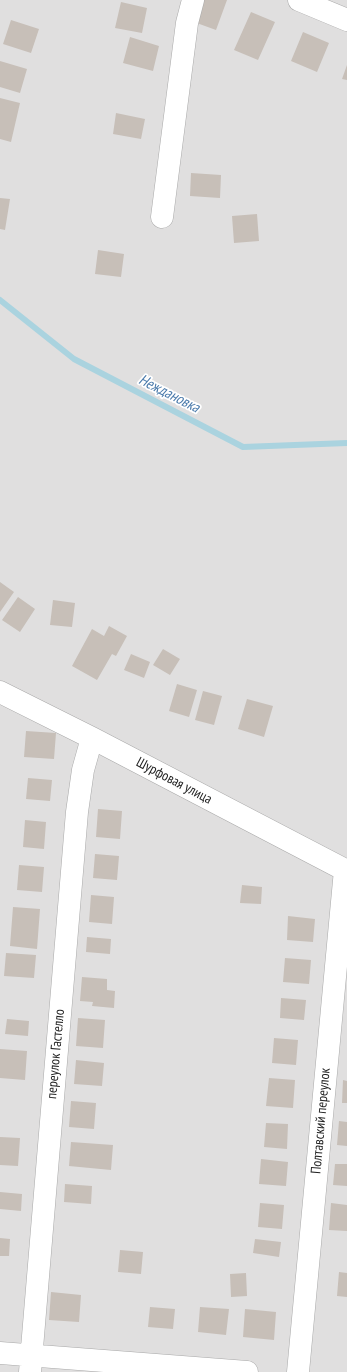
<!DOCTYPE html>
<html>
<head>
<meta charset="utf-8">
<style>
	body { margin:0 }
	canvas { display:block; background:#f2efe9 }
</style>
</head>
<body>
<canvas width="347" height="1372"></canvas>
<script>
const context = document.querySelector('canvas').getContext('2d');
context.lineJoin = 'round';
function fill(path, color) { context.fillStyle = color; context.fill(path, 'evenodd'); }
const shape = rows => new Path2D(rows.map(r => 'M' + r).join(''));
function trace(path, color, width, dash) { context.strokeStyle = color; context.lineWidth = width; context.lineCap = dash ? 'butt' : 'round'; context.setLineDash(dash || []); context.stroke(path); }
function label(font, color, halo, rows, align = 'center') {
  context.font = font + ' "PT Sans Narrow",sans-serif'; context.lineWidth = 3.5; context.setLineDash([]); context.textBaseline = 'middle'; context.strokeStyle = halo; context.fillStyle = color; for (const [text, x, y, turn = 0] of rows) {
    context.save(); context.translate(x, y); context.rotate((+turn || 0) * Math.PI / 180); context.textAlign = isNaN(turn) ? turn : align; if (halo) context.strokeText(text, 0, 0); context.fillText(text, 0, 0); context.restore();
  }
}
const residential = shape([
	[0,0,347,0,347,1372,0,1372]
]);
const stream = shape([
	[0,300,74,359,243,447,347,443]
]);
const building = shape([
	[202,0,227,0,216,30,194,22],
	[121,2,147,8,142,33,115,28],
	[251,12,275,22,258,60,234,50],
	[11,20,39,29,31,53,3,44],
	[303,32,329,43,317,72,291,61],
	[130,37,159,46,153,71,123,63],
	[0,61,27,69,20,93,0,87],
	[347,65,347,80,342,79],
	[0,98,20,103,11,142,0,139],
	[116,113,145,119,141,139,113,134],
	[191,173,221,175,220,198,190,196],
	[0,198,10,199,5,230,0,229],
	[257,214,259,241,234,243,232,216],
	[98,250,124,254,121,277,95,274],
	[0,582,14,592,0,612],
	[18,597,35,609,20,632,2,620],
	[53,600,75,603,72,627,50,625],
	[109,626,127,636,116,656,112,654,97,680,72,666,92,629,104,636],
	[163,649,180,659,170,675,153,665],
	[131,654,150,662,144,678,124,670],
	[177,684,197,690,189,717,169,711],
	[203,691,222,696,214,725,195,720],
	[247,699,273,706,264,737,238,729],
	[26,731,56,733,54,759,24,757],
	[28,778,52,780,50,801,26,799],
	[98,809,122,811,120,839,96,837],
	[25,820,46,822,44,849,23,847],
	[95,854,119,856,117,880,93,878],
	[19,865,44,867,42,892,17,890],
	[242,885,262,887,261,904,240,903],
	[91,895,114,897,112,924,89,922],
	[13,907,40,909,37,949,10,946],
	[288,916,315,919,313,942,287,940],
	[87,937,111,939,110,954,86,952],
	[6,953,36,955,34,978,4,976],
	[285,958,311,960,309,984,283,982],
	[82,977,107,979,107,990,115,991,114,1008,92,1006,93,1002,80,1001],
	[281,998,306,1000,304,1020,280,1018],
	[78,1018,105,1020,103,1048,76,1046],
	[7,1019,29,1021,28,1036,5,1034],
	[274,1038,298,1040,296,1065,272,1063],
	[0,1049,27,1051,25,1080,0,1078],
	[76,1060,104,1063,102,1086,74,1084],
	[269,1078,295,1080,293,1108,266,1106],
	[343,1080,347,1081,347,1103,342,1103],
	[71,1101,96,1103,94,1129,69,1127],
	[339,1121,347,1122,347,1146,337,1145],
	[266,1123,288,1124,287,1149,264,1147],
	[0,1137,20,1138,18,1166,0,1165],
	[71,1142,113,1145,111,1170,69,1166],
	[261,1159,288,1162,286,1186,259,1184],
	[335,1164,347,1164,347,1186,333,1185],
	[65,1184,92,1186,91,1204,64,1202],
	[0,1192,22,1194,21,1211,0,1209],
	[260,1203,284,1205,282,1229,258,1227],
	[331,1203,347,1205,347,1231,329,1230],
	[0,1238,10,1239,9,1256,0,1256],
	[255,1239,281,1242,279,1257,253,1253],
	[120,1250,143,1252,141,1274,118,1272],
	[339,1272,347,1273,347,1297,337,1296],
	[246,1273,247,1296,231,1297,230,1274],
	[51,1292,81,1295,79,1322,49,1320],
	[150,1307,175,1309,173,1329,148,1327],
	[200,1307,229,1309,226,1335,198,1332],
	[245,1309,276,1312,274,1340,243,1337]
]);
const minor = shape([
	[299,0,347,20],
	[162,217,187,23,193,0],
	[0,692,92,738,347,871],
	[0,1353,247,1372],
	[30,1372,77,812,83,770,92,738],
	[298,1372,345,870]
]);
const streetNames = [
	["Шурфовая улица",174,781,28],
	["переулок Гастелло",56,1054,-85],
	["Полтавский переулок",321,1121,-85]
];
const waterNames = [
	["Неждановка",169,394,27]
];
fill(residential, '#e0dfdf');
trace(stream, '#aad3df', 6);
fill(building, '#c7bfb8');
trace(minor, '#a9a9a9', 23);
trace(minor, '#fff', 22);
label('14px', '#222', '#fff', streetNames);
label('italic 15px', '#4a7aab', '#fff', waterNames);
</script>
</body>
</html>
